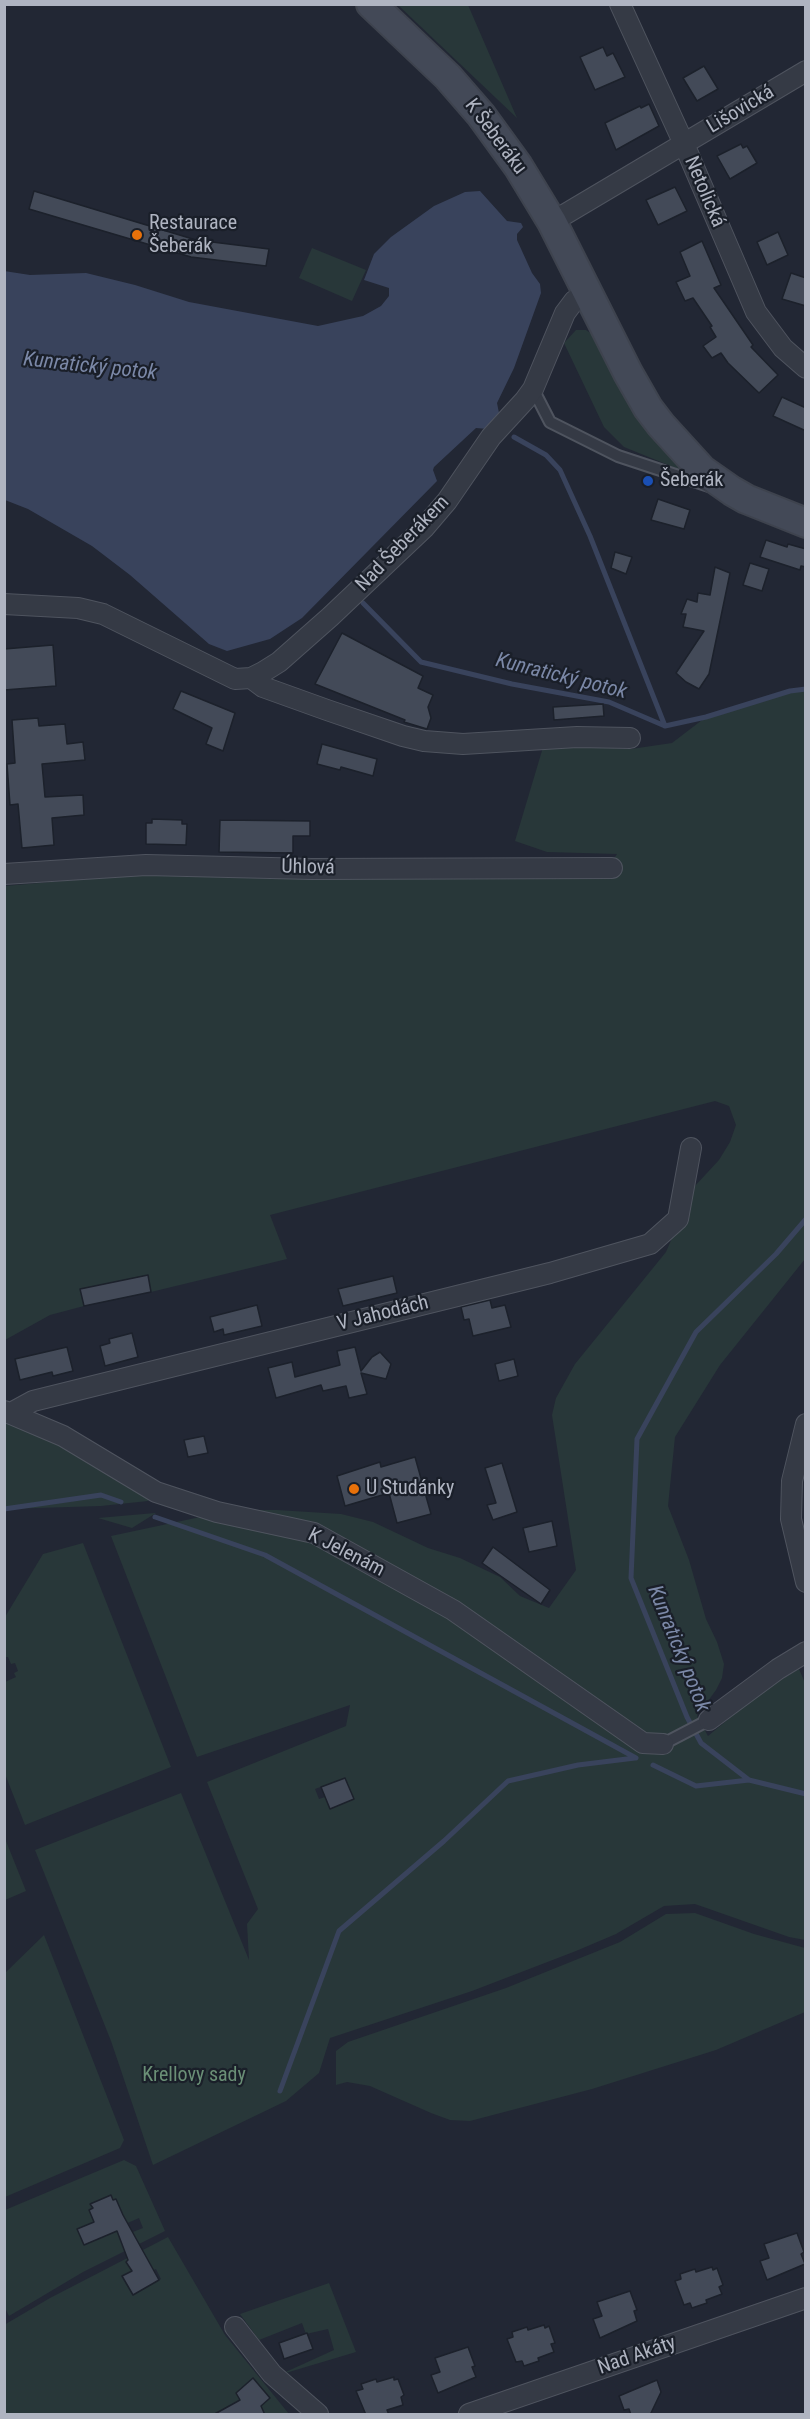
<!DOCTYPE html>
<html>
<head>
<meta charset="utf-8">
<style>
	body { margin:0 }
	#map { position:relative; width:810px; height:2419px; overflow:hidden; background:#222734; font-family:"Roboto Condensed",sans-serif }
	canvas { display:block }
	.frame { position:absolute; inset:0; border:6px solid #afb4c1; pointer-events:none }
</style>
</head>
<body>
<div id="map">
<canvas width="810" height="2419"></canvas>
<div class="frame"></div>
</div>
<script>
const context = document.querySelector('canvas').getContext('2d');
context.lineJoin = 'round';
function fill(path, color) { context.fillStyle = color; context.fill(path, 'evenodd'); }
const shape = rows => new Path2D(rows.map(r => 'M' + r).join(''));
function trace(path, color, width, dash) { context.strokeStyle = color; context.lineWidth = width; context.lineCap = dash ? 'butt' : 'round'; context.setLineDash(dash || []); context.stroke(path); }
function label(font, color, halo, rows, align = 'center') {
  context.font = font + ' "Roboto Condensed",sans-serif'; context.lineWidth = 4.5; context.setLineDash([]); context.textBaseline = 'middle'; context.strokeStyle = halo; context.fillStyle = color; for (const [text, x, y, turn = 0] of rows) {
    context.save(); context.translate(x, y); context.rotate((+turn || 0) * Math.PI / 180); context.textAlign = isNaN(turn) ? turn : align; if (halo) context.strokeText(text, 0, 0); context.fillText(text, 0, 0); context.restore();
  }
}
const green = shape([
	[398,5,468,5,517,118],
	[312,248,366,270,352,301,299,278],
	[576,330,586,330,595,336,631,406,662,449,693,475,624,447,604,427,564,343],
	[805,689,805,1259,720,1365,675,1437,668,1506,689,1560,706,1619,717,1642,724,1664,722,1678,716,1690,697,1716,708,1736,766,1688,799,1669,805,1683,805,1940,789,1937,695,1904,664,1906,616,1934,576,1951,472,1991,330,2038,319,2073,286,2101,153,2165,111,2041,35,1850,181,1793,249,1960,247,1924,258,1909,207,1782,346,1726,350,1705,197,1757,111,1536,233,1510,277,1510,341,1514,373,1522,428,1548,460,1558,500,1577,520,1596,549,1608,576,1570,552,1415,556,1398,575,1364,666,1252,694,1187,719,1160,730,1142,736,1125,729,1106,715,1101,270,1215,287,1259,151,1292,147,1275,80,1289,84,1306,50,1315,5,1340,5,886,155,873,604,873,617,854,547,852,515,841,544,744,631,749,672,743,706,717,790,691],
	[345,1778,354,1799,330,1809,325,1797,319,1799,315,1789],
	[4,1419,40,1432,149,1496,148,1501,101,1506,5,1509],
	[156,1513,132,1528,98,1518,155,1513],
	[83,1543,171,1767,25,1825,5,1774,5,1682,16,1677,14,1673,18,1671,15,1663,11,1664,8,1657,5,1657,5,1617,43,1554],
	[4,1836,26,1891,5,1900,4,1900],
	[695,1913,754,1934,805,1948,805,2012,716,2050,592,2089,470,2121,450,2120,431,2113,370,2086,347,2082,336,2085,336,2051,348,2042,506,1988,620,1942,666,1914],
	[44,1935,124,2140,120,2148,5,2197,5,1973],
	[124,2160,136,2166,165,2231,83,2272,9,2316,5,2308,5,2210],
	[111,2196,113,2200,116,2199,124,2219,123,2225,139,2218,143,2228,120,2237,117,2231,84,2245,77,2229,94,2222,89,2210,93,2208,91,2203],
	[168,2237,225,2335,289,2414,265,2414,261,2406,240,2400,213,2414,5,2414,4,2325,50,2298],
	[126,2262,151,2271,156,2269,161,2279,133,2295,123,2276,132,2271],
	[329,2283,356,2352,279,2375,334,2350,328,2329,306,2334,302,2323,259,2340,240,2314]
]);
const water = shape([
	[480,191,507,221,521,223,523,227,517,234,517,240,532,273,540,284,541,293,514,368,497,403,499,413,488,429,476,428,434,467,433,470,437,481,302,618,270,639,227,651,209,644,130,575,92,546,28,509,5,500,4,271,30,275,86,273,135,285,189,302,318,326,363,316,381,306,389,296,389,288,364,280,374,254,391,237,434,206,465,192]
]);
const stream = shape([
	[514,437,546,455,560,470,590,536,665,726],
	[363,603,421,662,512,684,609,702,665,726,706,717,790,691,806,689],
	[806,1219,776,1254,696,1332,637,1439,631,1578,687,1717,701,1743,749,1780,806,1794],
	[4,1509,101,1495,121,1502],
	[155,1517,265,1555,636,1758],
	[653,1765,696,1786,749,1780],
	[280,2091,339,1931,444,1841,508,1781,578,1765,635,1758]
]);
const building = shape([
	[603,47,607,56,613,53,625,77,595,90,580,57,603,47],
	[704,66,718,89,697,101,683,78,704,66],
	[649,104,659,126,616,150,605,123,640,106,641,108,649,104],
	[741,144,743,148,747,146,757,163,730,179,717,156,741,144],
	[675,187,687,211,658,225,646,200,675,187],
	[34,191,196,240,269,249,266,266,191,257,29,209,34,191],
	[778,232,788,255,767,265,757,242,778,232],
	[702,241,721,285,714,288,753,345,751,347,778,375,759,393,728,363,721,353,712,358,703,346,716,337,710,327,712,326,693,298,685,301,676,282,690,276,680,252,702,241],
	[791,273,806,278,806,306,782,299,791,273],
	[782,397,806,408,806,431,773,416,782,397],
	[658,499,690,510,684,529,651,520,658,499],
	[766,540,787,547,788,544,806,549,806,567,801,566,800,570,760,557,766,540],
	[615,552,632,557,626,574,611,568,615,552],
	[750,563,769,569,762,591,743,585,750,563],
	[715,567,730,573,709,674,699,689,686,682,676,673,704,631,683,627,686,614,681,614,687,599,697,602,698,593,710,595,715,567],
	[342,633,423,676,418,688,433,695,428,707,431,718,427,729,404,722,405,720,315,684,342,633],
	[53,645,56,686,4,690,4,649,53,645],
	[181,691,235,713,223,751,206,744,212,728,173,709,181,691],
	[603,704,604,716,554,720,553,707,603,704],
	[38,718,39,726,65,724,67,744,83,742,85,760,42,764,45,797,83,795,84,815,52,818,54,845,22,848,18,804,10,805,7,764,15,763,12,720,38,718],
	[322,744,377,759,373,776,341,767,340,770,317,764,322,744],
	[152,819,182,820,182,824,187,824,186,845,146,844,146,823,152,823,152,819],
	[220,820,310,821,310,836,293,836,293,853,219,852,220,820],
	[148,1275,151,1292,84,1306,80,1289,148,1275],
	[393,1276,397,1293,343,1306,338,1289,393,1276],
	[490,1300,492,1308,505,1305,511,1327,473,1336,469,1319,464,1320,461,1307,490,1300],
	[257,1305,262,1326,224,1335,223,1329,214,1332,210,1317,257,1305],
	[132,1333,138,1357,105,1366,100,1346,110,1343,109,1339,132,1333],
	[67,1347,73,1371,53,1376,52,1372,20,1380,15,1359,67,1347],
	[355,1347,361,1371,372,1357,380,1352,391,1364,386,1379,361,1373,367,1394,349,1398,346,1386,323,1391,321,1385,276,1398,268,1368,292,1362,295,1377,340,1365,337,1351,355,1347],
	[514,1359,518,1376,499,1381,495,1364,514,1359],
	[204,1436,208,1453,188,1457,184,1440,204,1436],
	[415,1457,431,1514,397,1523,389,1493,345,1506,337,1476,380,1462,381,1467,415,1457],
	[502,1463,517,1512,493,1520,487,1505,496,1503,485,1468,502,1463],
	[552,1521,557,1546,529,1552,523,1528,552,1521],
	[493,1547,550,1590,541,1604,482,1563,493,1547],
	[345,1778,354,1799,330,1809,321,1787,345,1778],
	[111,2195,113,2200,116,2199,123,2215,159,2280,133,2295,122,2276,132,2271,126,2262,128,2260,117,2231,84,2245,77,2229,94,2222,89,2210,93,2208,90,2204,111,2195],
	[797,2233,804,2252,801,2254,805,2264,767,2280,760,2261,769,2258,764,2244,797,2233],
	[712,2267,713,2270,717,2268,723,2285,719,2287,722,2294,706,2300,707,2303,692,2308,690,2303,684,2305,675,2281,681,2279,680,2274,695,2269,696,2272,712,2267],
	[630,2291,637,2310,634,2311,637,2321,600,2338,593,2319,602,2316,597,2302,630,2291],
	[544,2325,545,2328,549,2326,555,2343,551,2344,554,2352,538,2358,539,2361,524,2366,522,2361,516,2362,507,2339,513,2337,512,2332,527,2327,528,2330,544,2325],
	[307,2333,313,2349,284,2359,279,2343,307,2333],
	[468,2347,475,2366,472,2367,476,2377,438,2393,431,2375,440,2372,435,2358,468,2347],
	[394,2377,394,2380,398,2379,404,2395,401,2397,403,2405,387,2410,389,2415,366,2415,356,2391,363,2389,361,2384,376,2379,377,2382,394,2377],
	[253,2378,270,2398,261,2406,265,2415,213,2415,240,2400,236,2393,253,2378],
	[657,2380,661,2392,650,2415,631,2415,629,2409,624,2410,619,2396,657,2380]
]);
const lane = shape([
	[533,389,550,422,618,456,712,487],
	[663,1744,709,1720]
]);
const street = shape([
	[620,4,684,144,756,312,783,348,806,368],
	[552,222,806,71],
	[4,604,78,608,103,614,235,679,251,678,263,672,279,662,330,617,424,528,447,501,491,437,525,400,533,389,565,313,574,301,588,292],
	[251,678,263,687,327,710,403,736,424,741,463,744,577,737,630,738],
	[4,874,146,865,312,869,612,868],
	[4,1411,63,1436,156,1492,217,1512,314,1533,453,1610,643,1743,663,1744],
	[11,1413,33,1401,550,1273,650,1244,678,1219,691,1148],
	[806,1424,792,1481,791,1519,806,1582],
	[709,1720,778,1669,806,1652],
	[235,2327,272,2374,318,2414],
	[469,2414,806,2298]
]);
const secondary = shape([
	[371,4,448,77,481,115,518,166,552,222,628,373,648,408,661,425,702,470,732,491,746,499,806,523]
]);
const markers = [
	[137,235,6,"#e8710a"],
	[648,481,6,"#1a4fb4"],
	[354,1489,6,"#e8710a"]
];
const streetNames = [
	["Lišovická",741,110,-31],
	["K Šeberáku",495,137,53],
	["Netolická",704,192,67],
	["Nad Šeberákem",403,544,-46],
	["Úhlová",308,868,1],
	["V Jahodách",383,1314,-14],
	["K Jelenám",346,1553,27],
	["Nad Akáty",637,2356,-19]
];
const poiNames = [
	["Restaurace",149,224],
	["Šeberák",149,247],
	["Šeberák",660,481],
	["U Studánky",366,1489]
];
const parkNames = [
	["Krellovy sady",194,2076]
];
const waterNames = [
	["Kunratický potok",90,367,6],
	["Kunratický potok",561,677,14],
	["Kunratický potok",678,1649,68]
];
fill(green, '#283739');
fill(water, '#39435c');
trace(stream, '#39435c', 5);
fill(building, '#434a58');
trace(building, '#1c212b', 1.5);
trace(lane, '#4f545f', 14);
trace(street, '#4f545f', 22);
trace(secondary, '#3e434e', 32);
trace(lane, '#353a45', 10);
trace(street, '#353a45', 20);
trace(secondary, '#434957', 28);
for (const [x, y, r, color] of markers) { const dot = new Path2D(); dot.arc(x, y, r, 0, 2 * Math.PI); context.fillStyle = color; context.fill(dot); trace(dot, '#1a1f29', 2); }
label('20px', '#afb4c1', '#1a1f29', streetNames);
label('20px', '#afb4c1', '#1a1f29', poiNames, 'left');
label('20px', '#6a8f76', '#1a1f29', parkNames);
label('italic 21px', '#7b88a7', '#1a1f29', waterNames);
</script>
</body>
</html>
